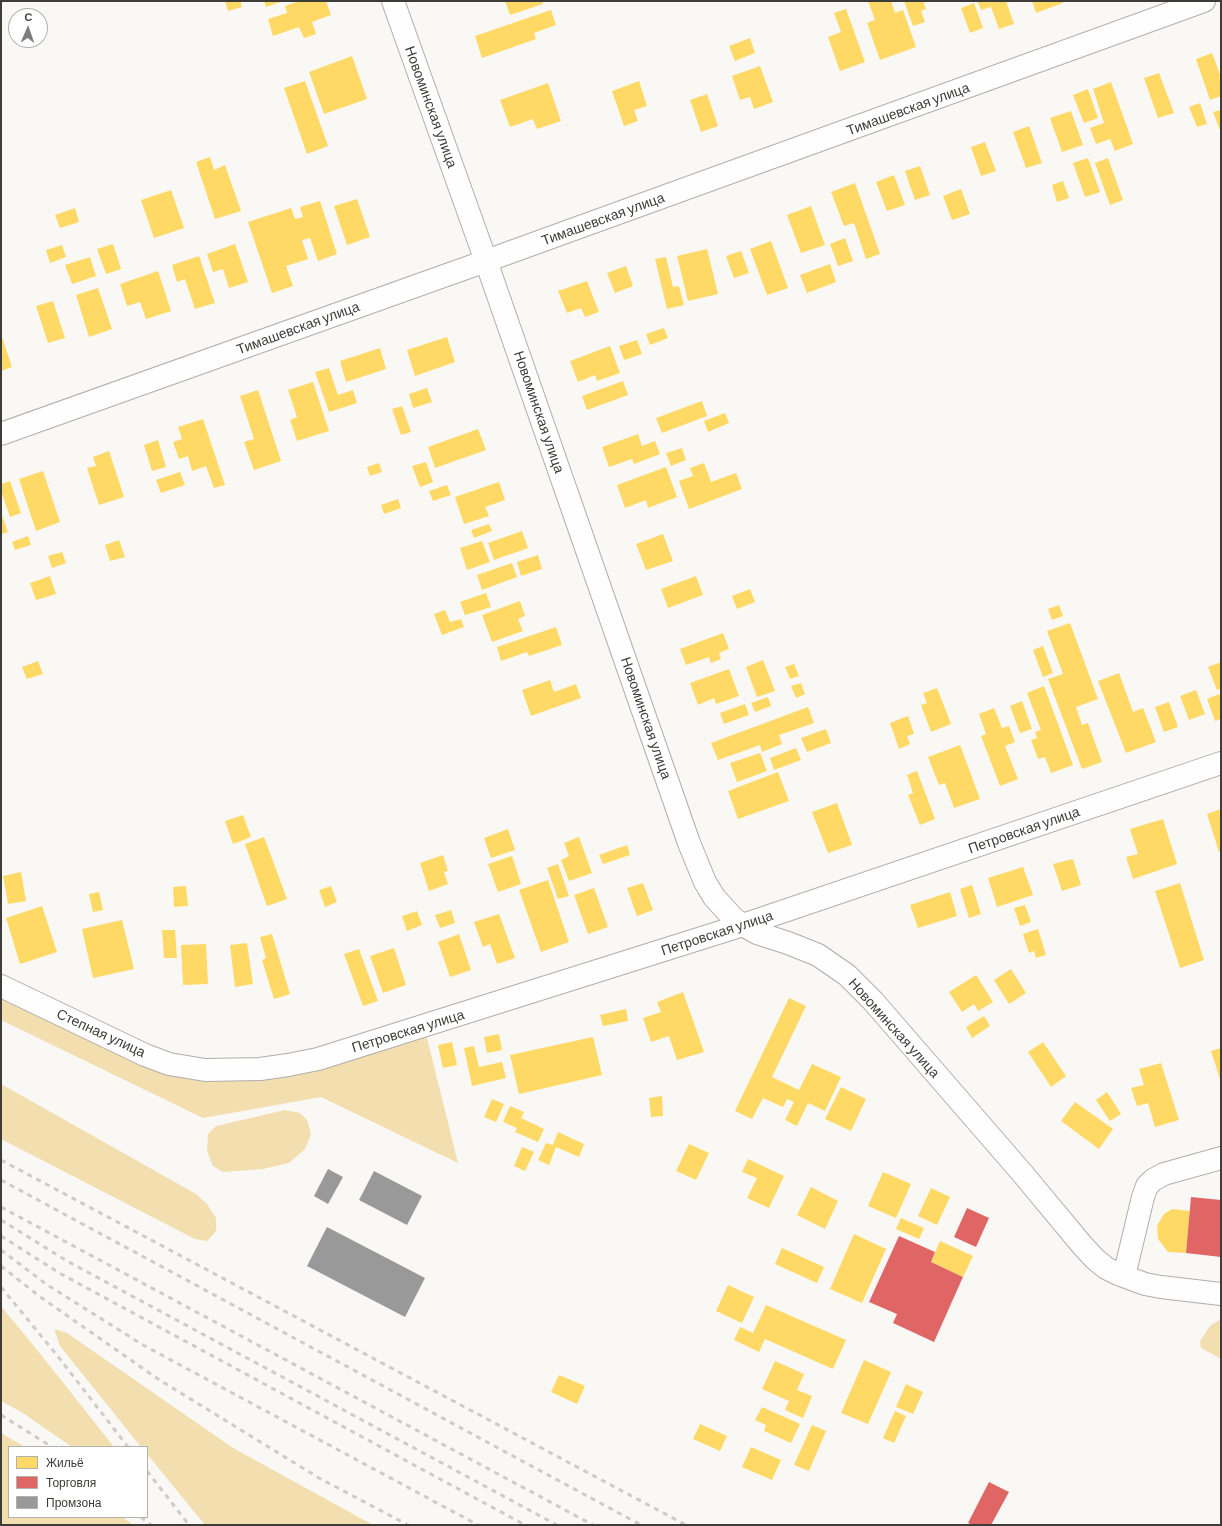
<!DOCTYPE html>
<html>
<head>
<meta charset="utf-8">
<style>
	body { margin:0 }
	#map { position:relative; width:1222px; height:1526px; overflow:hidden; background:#faf8f5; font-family:Barlow,sans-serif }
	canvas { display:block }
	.frame { position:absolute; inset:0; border:2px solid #3d3c39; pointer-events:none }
	.legend { position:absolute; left:8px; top:1446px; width:140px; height:72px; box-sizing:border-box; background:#fff; border:1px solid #b1b1b0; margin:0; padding:5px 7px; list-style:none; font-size:12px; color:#3d3c39 }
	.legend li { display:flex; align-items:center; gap:8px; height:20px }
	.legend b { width:20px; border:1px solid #b1b1b0 }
	.north { position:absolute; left:8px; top:8px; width:40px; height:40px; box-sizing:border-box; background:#fff; border:1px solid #b1b1b0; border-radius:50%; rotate:2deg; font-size:11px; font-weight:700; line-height:16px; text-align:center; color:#3d3c39 }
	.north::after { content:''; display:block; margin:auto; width:14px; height:18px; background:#7f7e7b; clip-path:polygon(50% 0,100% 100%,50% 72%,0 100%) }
</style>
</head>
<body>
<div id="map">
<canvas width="1222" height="1526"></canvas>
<div class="frame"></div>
<ul class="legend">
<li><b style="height:11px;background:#ffd966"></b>Жильё</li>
<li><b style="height:11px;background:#e06666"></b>Торговля</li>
<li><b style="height:11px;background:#999"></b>Промзона</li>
</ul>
<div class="north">С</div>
</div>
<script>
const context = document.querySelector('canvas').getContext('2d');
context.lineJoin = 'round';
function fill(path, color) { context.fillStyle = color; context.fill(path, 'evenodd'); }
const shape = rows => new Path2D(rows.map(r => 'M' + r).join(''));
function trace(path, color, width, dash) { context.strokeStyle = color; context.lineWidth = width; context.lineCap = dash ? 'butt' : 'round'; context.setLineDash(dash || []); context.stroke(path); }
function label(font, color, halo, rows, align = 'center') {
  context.font = font + ' Barlow,sans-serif'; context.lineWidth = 4; context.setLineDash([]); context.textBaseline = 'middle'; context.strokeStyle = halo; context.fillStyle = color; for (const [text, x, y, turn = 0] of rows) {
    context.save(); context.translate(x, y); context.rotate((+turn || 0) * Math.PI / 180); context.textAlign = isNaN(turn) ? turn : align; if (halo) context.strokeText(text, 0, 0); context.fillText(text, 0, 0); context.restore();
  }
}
const green = shape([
	[1,995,187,1075,426,1034,458,1163,321,1097,203,1118,1,1020],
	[1,1084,196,1194,207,1204,216,1218,216,1231,207,1241,195,1239,1,1139],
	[285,1110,300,1113,307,1120,311,1134,305,1149,289,1163,263,1169,223,1172,213,1166,207,1151,208,1134,216,1126],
	[1,1306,46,1361,114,1447,72,1447,23,1413,1,1401],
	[1221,1319,1221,1359,1201,1348,1200,1341,1210,1326],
	[54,1329,67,1333,233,1448,373,1525,205,1525,147,1454,147,1447,141,1447,60,1346],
	[1,1433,25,1447,9,1447,9,1517,123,1517,133,1525,1,1525]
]);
const homes = shape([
	[225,1,240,1,242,7,228,11],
	[264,1,283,1,266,7],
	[299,1,326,1,331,15,312,22,316,34,304,38,299,27,273,36,268,19,287,13,285,6],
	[505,1,542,1,543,4,510,15],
	[868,1,891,1,895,13,903,10,916,47,880,60,867,23,875,20],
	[904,1,923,1,926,9,921,11,925,22,913,26],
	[977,1,1006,1,1014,24,999,29,991,7,981,10],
	[1032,1,1062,1,1063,3,1036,13],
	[974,3,983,28,970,33,961,8],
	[846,9,865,62,840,71,828,37,841,32,834,13],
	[551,10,556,25,534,33,536,39,482,58,475,36],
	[750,38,755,53,735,61,729,46],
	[1212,53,1221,77,1221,96,1210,100,1196,59],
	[352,56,367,99,324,114,309,72],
	[760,66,773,102,754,109,750,97,740,100,732,76],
	[1159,73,1174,113,1158,118,1144,78],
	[305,81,328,146,307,154,284,88],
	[639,81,647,106,634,110,638,121,624,126,612,91],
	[1111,82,1133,144,1115,151,1110,139,1096,144,1090,128,1104,123,1093,89],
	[548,83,561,121,537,129,533,119,510,127,500,100],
	[1088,89,1098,118,1084,123,1073,95],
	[707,94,718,126,701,132,690,100],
	[1200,103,1207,124,1197,127,1189,107],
	[1221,110,1221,133,1213,112],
	[1071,111,1083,145,1062,152,1050,118],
	[1029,126,1042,163,1026,168,1013,132],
	[985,142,996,171,981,176,971,147],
	[210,157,214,170,225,165,241,211,215,219,196,162],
	[1088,158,1100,192,1085,197,1073,163],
	[1108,158,1123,200,1110,205,1095,163],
	[920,166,930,195,915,200,905,171],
	[894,175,905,205,887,211,876,182],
	[1063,181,1069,198,1057,202,1052,185],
	[855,183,880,254,866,259,854,223,844,226,831,192],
	[961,189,970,214,952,220,943,196],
	[171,190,184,228,154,238,141,200],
	[357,199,370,237,347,245,334,206],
	[320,201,337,254,318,261,310,238,302,240,308,259,286,266,293,286,272,293,248,222,291,208,295,219,303,217,300,207],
	[811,206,825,245,801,253,787,215],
	[75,208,79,222,60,228,55,215],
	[845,238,853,261,838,266,830,244],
	[771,241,788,288,767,295,750,249],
	[113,244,121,269,106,274,97,249],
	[235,244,248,282,229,288,223,269,213,272,207,254],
	[62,245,66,257,50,263,46,250],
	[707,249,718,294,688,301,677,256],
	[741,251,749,273,734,278,726,256],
	[199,256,215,303,195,309,185,279,177,282,172,265],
	[90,257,96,276,72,284,65,265],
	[666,257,673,287,679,286,684,305,667,309,655,259],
	[830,264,836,282,807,293,800,275],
	[626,266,633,286,615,293,607,273],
	[158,271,171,311,146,319,140,302,127,306,120,284],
	[587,281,599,312,585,317,581,308,567,313,558,291],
	[98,288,112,329,89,337,76,295],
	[53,301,65,338,48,343,36,306],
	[664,328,668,338,650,345,646,334],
	[1,334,12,367,1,371],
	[447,337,455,362,415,376,407,350],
	[637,340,642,354,624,360,619,346],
	[610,346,620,373,597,381,595,375,578,382,570,361],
	[380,348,386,369,346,382,340,361],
	[329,368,338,395,353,390,357,403,329,412,315,372],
	[623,381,628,395,587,410,582,396],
	[313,382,329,431,297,441,290,420,297,417,288,390],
	[427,388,432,402,413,408,409,394],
	[258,390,281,461,254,470,244,442,254,439,240,396],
	[702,401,707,416,662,433,656,418],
	[402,406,411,432,401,435,392,409],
	[725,413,729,423,708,432,704,421],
	[203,419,225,485,214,488,206,466,192,471,188,456,179,459,173,442,182,439,178,427],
	[478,429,486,450,435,468,428,447],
	[638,434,642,446,655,441,660,454,634,464,632,459,609,467,602,447],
	[158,440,166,467,152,471,144,445],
	[682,448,686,460,671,466,666,453],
	[109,451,124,497,99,505,87,468,96,466,93,457],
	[426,462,433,482,420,487,412,466],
	[379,463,382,472,370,476,367,467],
	[704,463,711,482,736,473,742,489,689,509,679,481,693,476,690,468],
	[666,467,677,497,648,508,646,500,625,508,617,485],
	[43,471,60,522,36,531,19,479],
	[180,472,185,485,161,493,156,480],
	[10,481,21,513,10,517,1,491,1,484],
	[499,482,505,500,485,507,489,516,464,524,455,497],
	[447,485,451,495,433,501,429,491],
	[398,499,401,508,384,514,381,505],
	[1,513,8,532,1,534],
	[489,524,492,531,474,538,471,530],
	[522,531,528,548,494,560,488,543],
	[663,534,673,561,646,570,636,544],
	[28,536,31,545,15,550,12,542],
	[119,540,125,557,110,561,105,545],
	[482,541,490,562,467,570,460,548],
	[62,552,66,563,52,568,48,556],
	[538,555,542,569,521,576,517,562],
	[512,563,517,577,482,590,477,575],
	[50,576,56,594,36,600,30,583],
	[696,576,703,595,668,608,661,589],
	[750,589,755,602,737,609,732,596],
	[486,593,491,607,465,615,460,602],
	[520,601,525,616,518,619,523,631,492,642,482,615],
	[1059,605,1063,616,1052,620,1048,609],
	[445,610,450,622,461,619,464,627,442,635,434,614],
	[1070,623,1098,699,1076,707,1082,725,1088,723,1102,762,1082,769,1048,679,1063,674,1047,631],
	[556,627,562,645,529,656,527,652,501,661,497,647],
	[723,633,729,649,719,653,721,659,711,663,709,657,686,665,680,649],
	[1043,646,1053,673,1043,677,1033,650],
	[763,660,775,691,757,697,746,667],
	[38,661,43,674,27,679,22,667],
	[1221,662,1221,689,1217,690,1208,667],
	[794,664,799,676,790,679,785,667],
	[729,669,739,696,716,704,714,698,698,705,690,683],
	[1119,673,1133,712,1143,708,1156,742,1126,753,1098,681],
	[550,680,554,692,576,684,581,698,531,716,522,690],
	[801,683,805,694,796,698,791,686],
	[1044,686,1073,765,1051,773,1045,757,1038,759,1031,740,1037,738,1035,732,1041,730,1027,693],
	[937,688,951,724,931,732,921,705,927,703,923,693],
	[1196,690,1205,714,1189,720,1180,696],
	[1219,694,1221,698,1221,719,1215,721,1207,699],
	[768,697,771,706,755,712,751,703],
	[1022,701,1032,729,1020,733,1010,706],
	[1169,702,1178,727,1164,732,1155,707],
	[745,704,749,715,724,724,720,713],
	[808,707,814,723,779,735,782,744,762,752,760,745,718,760,711,743],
	[994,708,1002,728,1009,726,1015,742,1005,746,1018,779,1000,786,981,736,986,734,979,714],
	[908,716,914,734,907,736,910,744,899,749,890,723],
	[826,729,831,743,807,752,801,738],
	[960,745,980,799,954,808,945,783,939,785,928,757],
	[796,748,801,760,774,770,770,758],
	[760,753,767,771,737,782,730,763],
	[917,771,935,819,920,825,908,795,913,793,907,775],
	[778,772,789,801,738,819,728,791],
	[837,803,852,845,828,853,812,812],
	[1221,809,1221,852,1219,852,1207,814],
	[243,815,251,837,233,844,225,821],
	[1163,819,1177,864,1133,879,1126,857,1138,854,1130,829],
	[508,829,515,850,491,858,484,838],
	[264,837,287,899,267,906,245,844],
	[579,837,592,873,569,881,561,860,569,856,564,843],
	[627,845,630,855,603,864,599,855],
	[443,855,448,871,444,872,448,884,429,891,420,863],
	[512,856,521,884,498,892,488,864],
	[1073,859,1081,885,1062,891,1053,864],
	[558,864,569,896,558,899,547,868],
	[1023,867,1033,895,997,907,988,878],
	[21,872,26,901,8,904,3,876],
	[548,880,569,942,541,952,519,890],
	[643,883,653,910,637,916,627,888],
	[1180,883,1204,960,1180,968,1155,891],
	[972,885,981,914,969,918,960,889],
	[186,886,188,906,174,907,173,887],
	[331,886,337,902,325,907,319,890],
	[594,888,608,927,588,934,574,895],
	[99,892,103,910,93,912,89,894],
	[950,892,957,916,918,928,910,905],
	[1025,905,1031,922,1020,926,1014,908],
	[42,906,57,952,20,964,6,918],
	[451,910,455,923,440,928,435,915],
	[417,911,422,925,407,931,402,916],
	[499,914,515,958,497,964,490,944,483,947,474,922],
	[122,920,134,969,93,978,82,929],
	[1038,929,1046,955,1036,958,1034,951,1029,953,1023,934],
	[162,930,175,930,177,958,164,958],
	[272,934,290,994,274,999,262,960,266,958,260,937],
	[459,934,471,970,450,977,438,942],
	[247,943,253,984,235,987,230,945],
	[206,944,208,984,183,985,181,945],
	[394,948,406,985,383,993,370,956],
	[359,949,378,1001,363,1006,344,954],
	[1011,969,1026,993,1009,1004,994,980],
	[976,975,993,1002,978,1011,974,1004,962,1012,949,992],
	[683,992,704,1052,677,1060,669,1036,651,1042,643,1018,661,1012,657,1002],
	[789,998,806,1006,772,1077,799,1090,812,1064,841,1077,825,1111,808,1103,797,1126,785,1120,794,1102,787,1099,783,1107,763,1098,752,1119,735,1111],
	[626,1009,628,1021,603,1026,600,1015],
	[984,1016,990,1026,972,1038,966,1027],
	[499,1034,502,1050,487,1053,484,1037],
	[593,1037,602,1075,519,1094,510,1055],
	[452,1042,457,1065,443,1068,438,1045],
	[1043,1042,1066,1076,1051,1087,1028,1052],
	[474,1046,479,1067,502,1062,506,1078,472,1086,464,1048],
	[1221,1048,1221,1082,1211,1051],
	[1161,1063,1179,1120,1155,1127,1148,1103,1137,1106,1131,1088,1144,1085,1139,1069],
	[841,1087,866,1099,851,1131,825,1119],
	[1107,1092,1121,1114,1110,1121,1096,1100],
	[662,1096,663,1116,651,1117,649,1098],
	[492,1099,504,1104,496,1122,484,1117],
	[1075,1102,1113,1129,1099,1149,1061,1121],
	[510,1106,524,1112,521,1118,544,1129,538,1142,515,1132,517,1128,503,1122],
	[558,1132,584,1144,579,1157,556,1147,549,1165,538,1160,546,1143,553,1145],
	[689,1144,709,1153,696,1180,676,1171],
	[522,1147,534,1152,525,1171,514,1166],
	[748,1159,784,1176,769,1208,747,1198,757,1178,742,1172],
	[883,1172,911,1184,896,1218,868,1206],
	[811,1187,838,1201,825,1229,797,1215],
	[931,1188,950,1197,937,1225,918,1216],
	[1172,1209,1190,1211,1186,1253,1168,1252,1158,1239,1157,1228,1158,1224,1164,1214],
	[901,1218,924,1228,919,1239,896,1229],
	[854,1234,886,1249,862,1303,830,1289],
	[940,1241,973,1256,963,1277,931,1262],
	[782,1248,824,1267,817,1283,775,1264],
	[728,1285,754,1297,742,1323,716,1311],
	[766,1305,846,1340,833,1369,765,1339,759,1352,734,1340,740,1327,753,1333],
	[864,1360,891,1372,868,1424,841,1413],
	[775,1361,804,1374,797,1390,812,1396,803,1418,785,1410,789,1401,762,1389],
	[559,1375,585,1386,577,1404,551,1392],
	[906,1384,923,1392,913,1414,896,1407],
	[762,1407,800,1424,791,1443,764,1431,766,1425,755,1420],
	[895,1411,906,1416,894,1443,883,1438],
	[700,1424,727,1436,720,1451,693,1439],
	[812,1425,826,1431,809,1471,794,1465],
	[751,1447,781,1460,772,1480,742,1467]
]);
const shops = shape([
	[1191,1197,1221,1200,1221,1257,1186,1253],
	[967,1208,989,1218,976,1247,954,1237],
	[899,1236,935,1252,931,1262,963,1277,934,1342,893,1323,897,1314,869,1302],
	[989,1482,1009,1492,991,1525,973,1525,968,1523]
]);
const industry = shape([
	[328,1169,343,1177,328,1204,314,1196],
	[374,1171,422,1196,407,1225,359,1200],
	[327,1227,425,1278,405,1317,307,1266]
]);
const minor = shape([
	[393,1,486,261,689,843,705,882,714,897,734,919,743,925,757,933,788,943,818,955,847,975,873,1001,1023,1174,1082,1245,1095,1259,1106,1268,1118,1274,1145,1284,1161,1287,1221,1294],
	[1,434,486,261,1204,1],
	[1,986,145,1055,169,1064,205,1070,260,1069,288,1065,318,1059,743,925,1221,763],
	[1124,1276,1143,1197,1147,1186,1153,1180,1164,1174,1221,1158]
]);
const rail = shape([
	[1,1160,686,1525],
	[1,1180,641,1525],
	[1,1207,593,1525],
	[1,1220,67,1261,557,1525],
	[1,1236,61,1274,525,1525],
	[1,1250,46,1284,143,1345,478,1525],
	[1,1266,39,1296,158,1379,319,1478,408,1525],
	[1,1287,56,1354,128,1447],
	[1,1415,52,1447],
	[147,1471,189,1525],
	[141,1517,151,1525]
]);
const streetNames = [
	["Новоминская улица",431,107,70],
	["Тимашевская улица",908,109,-20],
	["Тимашевская улица",603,219,-20],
	["Тимашевская улица",298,328,-20],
	["Новоминская улица",539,412,71],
	["Новоминская улица",646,718,71],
	["Петровская улица",1024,830,-19],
	["Петровская улица",717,933,-18],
	["Новоминская улица",894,1028,48],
	["Петровская улица",408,1031,-17],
	["Степная улица",101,1033,25]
];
fill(green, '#f2deae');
fill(homes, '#ffd966');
fill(shops, '#e06666');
fill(industry, '#999');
trace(minor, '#b0aeac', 24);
trace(minor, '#fefefe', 22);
trace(rail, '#cccccb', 3, [5, 5]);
label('14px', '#3d3c39', '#fff', streetNames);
</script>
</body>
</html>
